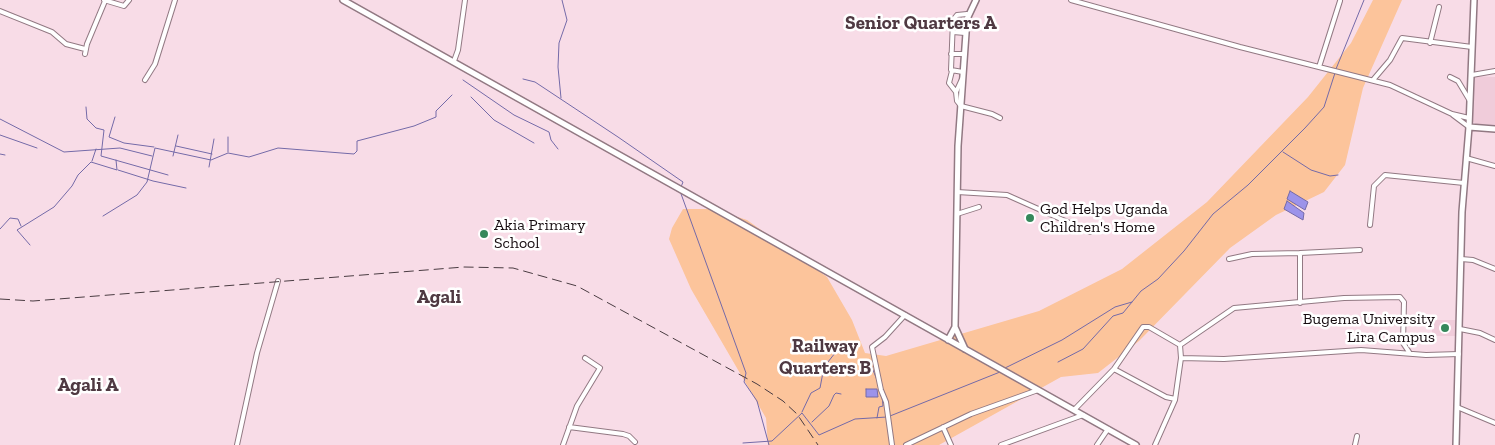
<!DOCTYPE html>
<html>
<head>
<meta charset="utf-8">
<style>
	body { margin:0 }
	canvas { display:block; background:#f8dce7 }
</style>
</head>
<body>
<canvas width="1495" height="445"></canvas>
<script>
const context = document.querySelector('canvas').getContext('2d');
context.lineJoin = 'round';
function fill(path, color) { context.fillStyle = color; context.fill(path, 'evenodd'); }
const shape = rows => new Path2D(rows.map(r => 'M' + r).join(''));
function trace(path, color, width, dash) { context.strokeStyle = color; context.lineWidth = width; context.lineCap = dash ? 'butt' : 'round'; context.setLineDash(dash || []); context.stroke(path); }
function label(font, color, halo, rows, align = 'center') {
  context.font = font + ' "Zilla Slab",serif'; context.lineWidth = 5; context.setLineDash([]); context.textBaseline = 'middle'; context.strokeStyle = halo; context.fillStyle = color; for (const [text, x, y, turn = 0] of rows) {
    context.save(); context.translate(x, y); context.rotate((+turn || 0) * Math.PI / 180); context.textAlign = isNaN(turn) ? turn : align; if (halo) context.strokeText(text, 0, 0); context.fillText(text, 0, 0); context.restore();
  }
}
const built = shape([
	[1472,76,1495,77,1495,125,1477,124,1471,121],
	[1432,320,1458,320,1457,336,1432,336]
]);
const green = shape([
	[1373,0,1402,0,1363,88,1345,165,1324,192,1276,215,1230,248,1139,341,1098,373,1061,377,939,445,768,445,766,418,691,289,669,239,672,228,683,209,713,209,747,220,827,277,852,320,865,353,886,356,1039,311,1122,269,1207,202,1308,97,1351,43]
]);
const water = shape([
	[1290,191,1308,202,1305,210,1287,199,1290,191],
	[1287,201,1304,213,1303,220,1284,209,1287,201],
	[866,389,877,389,878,397,866,397,866,389]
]);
const stream = shape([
	[1336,69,1364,0],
	[523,79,535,82,618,137,683,182,681,187],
	[463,80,514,115,549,132,551,140,558,149],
	[471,97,494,120,534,143],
	[561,98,558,67,559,43,567,20,562,0],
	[86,107,87,119,96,128,104,130,101,156,168,175],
	[115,117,109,137,124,143,154,147],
	[0,119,64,152,120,148,152,156],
	[0,135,37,148],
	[228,137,228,152],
	[176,146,212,154],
	[1283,152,1311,170,1330,176,1338,175],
	[0,154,5,155],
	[173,156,178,135],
	[92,161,96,149],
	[209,167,214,139],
	[118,170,153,181,186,188],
	[680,191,746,373,744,382,757,401,769,445],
	[103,216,137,195,147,182,155,148,211,160,228,153,249,157,278,148,354,154,357,151,357,141,414,126,436,117,436,111,452,95],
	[0,229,10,218,18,219,21,226],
	[30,245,17,230,54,207,72,186,78,175,91,162,117,170,116,160],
	[1058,362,1083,349,1113,316,1123,313,1141,291,1158,279,1184,251,1213,214,1248,185,1305,128,1324,107,1335,73],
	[871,365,877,380],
	[1003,369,1062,340,1115,307,1132,302],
	[802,412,811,393,820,388,824,367,839,348,839,342],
	[890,416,1000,372],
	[877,418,879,407,883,406,882,396],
	[812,422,829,406,834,395,836,393,841,394],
	[743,443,772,441,802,413,819,435,855,419,887,417]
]);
const street = shape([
	[104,0,124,6,129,0],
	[1071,0,1240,47,1390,85,1452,114,1469,118],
	[0,11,52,32,66,44,85,49],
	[953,32,965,33],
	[1430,43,1439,7],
	[85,54,87,44,105,1],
	[951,54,964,54],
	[454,61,458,50,465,0],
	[1319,67,1340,1],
	[952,71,949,83,956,92],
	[963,72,951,70,953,20,957,15,967,14],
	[1472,75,1495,71],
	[1450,77,1458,81,1470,101],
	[962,79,956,92,957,101,961,106,992,114,1000,118],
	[145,80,155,64,175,0],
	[1373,80,1390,60,1402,38,1472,47],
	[1453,115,1469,127],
	[1466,158,1495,166],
	[957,192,1007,195,1090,232],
	[957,214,979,207],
	[1370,225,1374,186,1385,175,1464,183],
	[1300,253,1360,250],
	[1229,259,1252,254,1300,253,1300,303],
	[1461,259,1473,260,1495,269],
	[1460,329,1480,333,1495,340],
	[1180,345,1181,358,1224,359,1361,350,1426,355,1459,354],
	[1180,345,1234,308,1344,298,1400,297,1404,302,1403,343,1409,352],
	[1114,369,1166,397,1175,399],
	[1457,407,1495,423],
	[1074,410,1114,369,1143,327,1149,327,1180,345],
	[569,427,623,434,629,436,635,442],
	[943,427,951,445],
	[237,445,257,353,278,281],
	[563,445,577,406,600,368,585,358],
	[892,445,886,402,881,390,872,347,885,337,905,315],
	[906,445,971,414,1038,390],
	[1001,445,1083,415],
	[1097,445,1108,429],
	[1155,445,1175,400,1181,358],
	[1355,445,1357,436]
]);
const secondary = shape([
	[343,0,1136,445],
	[1469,127,1495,129],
	[948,340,955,327],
	[965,349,955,327,958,146,967,19,976,0],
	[1456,445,1462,212,1469,127,1474,0]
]);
const rail = shape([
	[0,299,33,301,464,267,513,268,577,286,757,384,783,401,797,414,818,445]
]);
const markers = [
	[1030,218,5,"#35885b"],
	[484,234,5,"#35885b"],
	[1445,328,5,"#35885b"]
];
const poiNames = [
	["God Helps Uganda",1040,209],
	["Children's Home",1040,227],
	["Akia Primary",494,225],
	["School",494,243],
	["Bugema University",1435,319,"right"],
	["Lira Campus",1435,337,"right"]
];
const quarterNames = [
	["Senior Quarters A",921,24],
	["Agali",439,298],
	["Railway",825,347],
	["Quarters B",825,369],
	["Agali A",88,386]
];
fill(built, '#f0ccda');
fill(green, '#fcc49b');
fill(water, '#9c93ea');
trace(water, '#746aa8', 1);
trace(stream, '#746aa8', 1);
trace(street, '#927983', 6);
trace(secondary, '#927983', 8);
trace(street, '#fff', 4);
trace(secondary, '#fff', 5);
trace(rail, '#4a3c42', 1, [10, 5]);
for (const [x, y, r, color] of markers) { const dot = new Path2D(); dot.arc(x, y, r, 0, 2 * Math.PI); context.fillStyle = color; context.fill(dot); trace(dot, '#fff', 2); }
label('16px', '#150b0f', '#fff', poiNames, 'left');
label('bold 19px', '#4f3942', '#fff', quarterNames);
</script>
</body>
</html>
